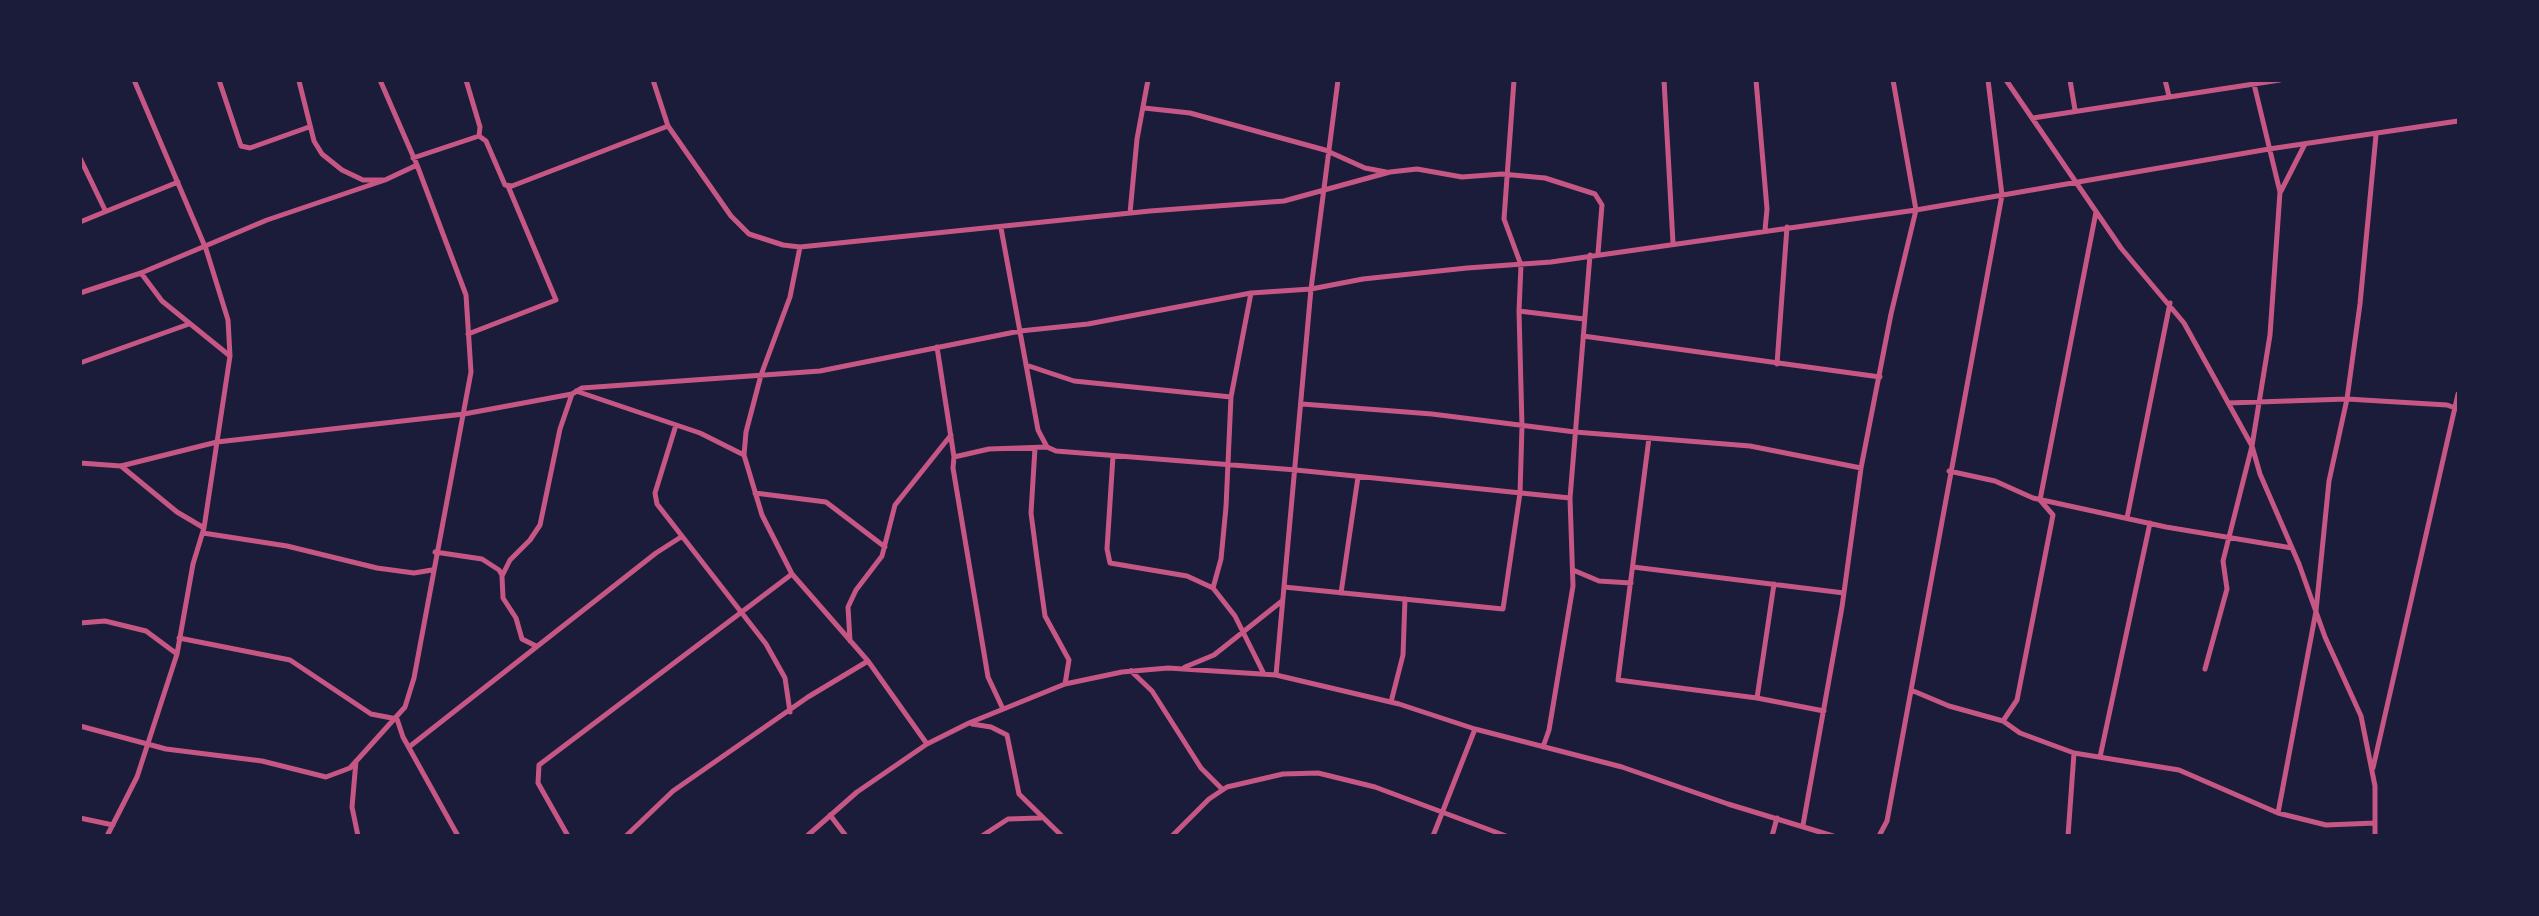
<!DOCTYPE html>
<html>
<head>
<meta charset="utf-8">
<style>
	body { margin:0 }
	#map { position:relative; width:2539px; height:916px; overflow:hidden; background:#1b1b3a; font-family:Figtree,sans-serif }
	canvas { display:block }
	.frame { position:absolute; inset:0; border:82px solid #1b1b3a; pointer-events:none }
</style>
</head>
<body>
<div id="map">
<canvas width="2539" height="916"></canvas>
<div class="frame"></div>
</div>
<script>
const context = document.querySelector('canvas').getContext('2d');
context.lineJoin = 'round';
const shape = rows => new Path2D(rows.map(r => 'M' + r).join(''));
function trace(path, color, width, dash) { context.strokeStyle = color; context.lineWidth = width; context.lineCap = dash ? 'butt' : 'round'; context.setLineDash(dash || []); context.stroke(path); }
const minor = shape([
	[219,80,241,146,250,148,309,127],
	[466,80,480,127,479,136],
	[653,80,668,126,731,216,749,234,783,245,800,247,1150,211,1284,201,1390,172,1417,169,1462,177,1502,174,1545,178,1595,194,1602,205,1598,253],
	[1664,80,1673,243],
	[1756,80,1767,209,1765,230],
	[2006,80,2121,248,2184,323,2252,446,2260,474,2299,564,2325,637,2361,716,2375,786,2375,836],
	[2070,80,2075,110],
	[2165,80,2169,96],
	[299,81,314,141,322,154,342,170,363,180,385,180,417,165],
	[1144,108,1190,113,1325,150,1365,168,1386,172],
	[2033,118,2280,80],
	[80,158,105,210],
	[413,158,479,136,486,141,505,185,512,186,668,126],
	[2281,191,2305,144],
	[1130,213,1137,139,1148,80],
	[80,222,178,182],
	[1001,228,1038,430,1047,447,1056,451,1296,470,1570,498],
	[800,247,790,297,761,375,746,432,744,455,762,515,792,574,868,661,927,744],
	[141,273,162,301,230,356],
	[80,293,141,273,267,220,385,180],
	[1251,293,1231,397,1226,507,1221,559,1213,588,1235,616,1264,674],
	[1519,311,1584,319],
	[468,334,556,300,508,186],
	[1583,336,1880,377],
	[937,347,954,457,953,468,988,677,1003,709],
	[80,363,189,324],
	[1777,364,1787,227],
	[1026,365,1074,381,1231,397],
	[576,391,700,433,744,455],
	[2228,403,2347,399,2447,405,2458,409],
	[1302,404,1432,414,1575,432,1750,446,1861,468],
	[676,425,655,493,657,504,766,644,785,678,790,712],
	[1649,438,1618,680,1757,698,1824,711],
	[1035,448,1031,513,1037,559,1045,616,1069,660,1065,684],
	[1113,456,1107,549,1110,563,1187,576,1213,588],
	[954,457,989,449,1047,447],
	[80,463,121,466,217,442,464,414,572,394,582,388,820,371,1020,331,1088,324,1251,293,1311,289,1363,279,1467,268,1551,262,1916,210,2269,149,2458,121],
	[121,466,177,512,204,528],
	[1949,471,1995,481,2033,498,2166,527,2292,548],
	[755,493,826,502,885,547],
	[2127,518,2170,303],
	[203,533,287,546,377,568,414,573,432,570],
	[435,552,482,559,499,570,502,575],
	[1633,567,1844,593],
	[1573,570,1599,581,1631,583],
	[1284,587,1503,609,1520,493,1522,426,1519,311,1521,265,1504,219,1514,80],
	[1341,593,1358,477],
	[80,623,105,621,146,631,177,654],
	[179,638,290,660,371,714,397,719,403,737,458,836],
	[850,641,848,607,856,590,882,556,895,505,951,435],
	[536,646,522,639,516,618,503,598,502,576,510,560,530,540,540,525,560,429,572,394],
	[1185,667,1214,655,1282,601],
	[2205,669,2227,589,2223,561,2252,446,2270,335,2280,192,2253,80],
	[1131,671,1152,691,1201,768,1222,789],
	[1276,675,1311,289,1338,80],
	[1911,690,1949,706,2003,721,2020,733,2074,753],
	[1757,698,1774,584],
	[1391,702,1403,655,1405,599],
	[2003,721,2017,700,2053,515,2040,500,2096,212],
	[972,724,991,727,1007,735,1019,794,1062,836],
	[80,726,166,749,262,761,326,777,350,768,405,707,414,678,471,372,466,295,417,165,380,80],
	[409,747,656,553,681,537],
	[1543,747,1549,730,1573,586,1570,498,1590,255],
	[2100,757,2150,523],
	[356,761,352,807,358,836],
	[2373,768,2458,394],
	[2278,813,2316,611,2329,481,2347,399,2360,304,2376,135],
	[830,815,846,836],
	[80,818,113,825],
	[1803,825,1842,607,1861,468,1891,314,1916,210,1893,80],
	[107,836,137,777,177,654,193,564,204,528,230,356,228,320,206,249,134,80],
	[568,836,538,783,539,765,792,574],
	[626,836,673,791,808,697,868,661],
	[807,836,857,792,927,744,969,723,1065,684,1122,672,1168,668,1276,675,1399,704,1475,729,1622,767,1728,804,1833,836],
	[982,836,1008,819,1040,818],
	[1172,836,1209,799,1227,787,1283,774,1318,773,1375,787,1506,836],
	[1433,836,1475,729],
	[1772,836,1777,818],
	[1879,836,1887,821,2002,195,1988,80],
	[2068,836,2074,753,2179,770,2278,813,2326,825,2375,823]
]);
trace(minor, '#c65784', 5);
</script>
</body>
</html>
